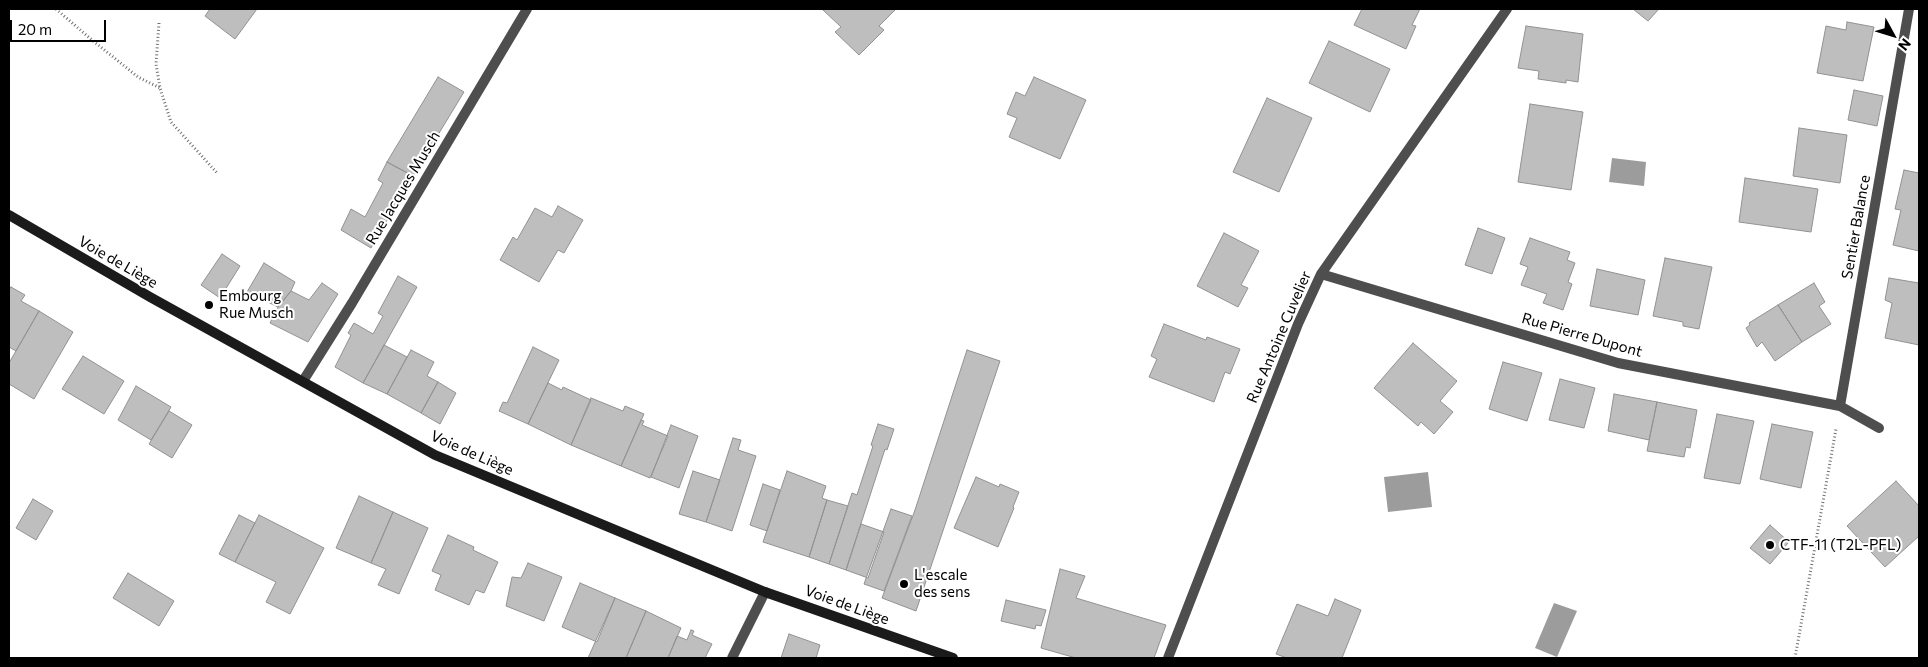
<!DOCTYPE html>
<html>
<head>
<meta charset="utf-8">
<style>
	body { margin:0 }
	#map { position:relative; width:1928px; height:667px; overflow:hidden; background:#fff; font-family:Commissioner,sans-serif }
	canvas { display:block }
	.frame { position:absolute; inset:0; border:10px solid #000; pointer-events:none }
	.north { position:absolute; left:1868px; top:10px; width:50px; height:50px; -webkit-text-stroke:4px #fff; paint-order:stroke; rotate:129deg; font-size:14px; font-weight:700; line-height:20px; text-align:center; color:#000 }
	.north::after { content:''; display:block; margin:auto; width:18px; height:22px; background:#000; clip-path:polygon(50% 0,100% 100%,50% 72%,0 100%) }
	.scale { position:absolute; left:10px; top:20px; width:96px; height:22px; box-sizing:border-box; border:2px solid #000; border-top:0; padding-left:6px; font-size:15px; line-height:18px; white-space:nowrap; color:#000; -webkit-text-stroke:4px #fff; paint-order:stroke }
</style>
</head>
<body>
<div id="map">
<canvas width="1928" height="667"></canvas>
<div class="frame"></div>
<div class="north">N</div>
<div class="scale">20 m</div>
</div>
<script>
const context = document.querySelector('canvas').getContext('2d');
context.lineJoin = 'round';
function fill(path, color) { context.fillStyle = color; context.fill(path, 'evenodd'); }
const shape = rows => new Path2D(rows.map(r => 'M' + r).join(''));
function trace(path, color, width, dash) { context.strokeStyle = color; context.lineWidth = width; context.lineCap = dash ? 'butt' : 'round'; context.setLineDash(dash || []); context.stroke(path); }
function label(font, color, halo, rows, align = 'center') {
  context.font = font + ' Commissioner,sans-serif'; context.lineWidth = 4; context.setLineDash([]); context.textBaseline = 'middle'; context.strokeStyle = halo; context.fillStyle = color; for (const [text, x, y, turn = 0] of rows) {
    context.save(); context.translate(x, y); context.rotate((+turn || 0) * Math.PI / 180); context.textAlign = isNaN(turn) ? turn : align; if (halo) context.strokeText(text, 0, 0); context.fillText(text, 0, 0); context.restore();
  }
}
const water = shape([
	[1612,158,1646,162,1644,186,1609,182],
	[1428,472,1432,507,1388,512,1384,477],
	[1554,603,1577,611,1557,657,1535,648]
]);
const building = shape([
	[210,9,257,9,235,39,205,16,210,9],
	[822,9,896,9,879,26,884,30,859,55,835,32,841,27,822,9],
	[1362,9,1420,9,1412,25,1416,26,1406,49,1354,25,1362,9],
	[1633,9,1659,9,1648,21,1633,9],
	[1847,22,1874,27,1863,81,1817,73,1826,26,1846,30,1847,22],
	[1526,26,1583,34,1578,82,1566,80,1566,83,1538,79,1539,71,1518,68,1526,26],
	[1329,41,1390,69,1370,112,1309,83,1329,41],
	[438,77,464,92,413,176,387,162,438,77],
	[1034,77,1086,100,1060,159,1009,137,1017,118,1007,114,1016,92,1025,96,1034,77],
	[1854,90,1883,96,1877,126,1848,120,1854,90],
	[1267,98,1312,118,1279,192,1233,172,1267,98],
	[1530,104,1583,112,1571,190,1518,182,1530,104],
	[1799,128,1847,135,1840,183,1793,176,1799,128],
	[387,162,413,176,371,248,341,230,351,209,365,217,383,183,378,180,387,162],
	[1904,170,1919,173,1919,251,1893,245,1901,210,1895,209,1904,170],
	[1745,178,1818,189,1811,232,1739,222,1745,178],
	[558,206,583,220,564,253,558,250,539,282,500,260,513,237,517,240,535,208,552,217,558,206],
	[1478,228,1505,238,1492,274,1465,265,1478,228],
	[1224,233,1259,251,1241,285,1248,288,1238,307,1197,286,1224,233],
	[1530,238,1570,252,1567,260,1575,263,1568,282,1572,284,1563,310,1543,303,1547,294,1521,285,1528,267,1520,264,1530,238],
	[222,254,240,266,220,298,201,285,222,254],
	[1665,258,1712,267,1699,329,1683,326,1683,322,1653,316,1665,258],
	[264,263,295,282,291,291,278,307,247,292,264,263],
	[1597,269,1645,280,1638,315,1590,306,1597,269],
	[398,276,417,287,363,383,335,367,351,335,348,333,354,323,373,334,383,316,378,313,398,276],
	[1889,278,1919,283,1919,345,1885,338,1892,303,1885,300,1889,278],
	[322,283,338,294,308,342,270,323,278,307,291,291,309,300,322,283],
	[1814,283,1825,302,1819,306,1831,324,1802,342,1778,305,1814,283],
	[11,287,25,295,21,301,39,311,16,351,9,347,9,290,11,287],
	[1778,305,1802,342,1775,361,1762,342,1757,347,1746,328,1750,325,1749,323,1778,305],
	[39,311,73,332,34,399,9,384,9,363,39,311],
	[1164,324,1206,340,1207,337,1240,349,1230,374,1225,372,1214,402,1149,377,1157,359,1151,356,1164,324],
	[1413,343,1457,381,1440,401,1453,412,1434,434,1421,422,1418,426,1374,388,1413,343],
	[384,345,407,357,387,394,363,383,384,345],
	[533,347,559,360,528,424,499,411,503,402,507,403,533,347],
	[411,350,434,362,427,376,438,382,421,413,387,394,411,350],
	[967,350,1000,361,916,611,882,598,915,510,967,350],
	[83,356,124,381,104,414,62,389,83,356],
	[1503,362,1542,373,1527,421,1489,409,1503,362],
	[1560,379,1595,388,1584,428,1549,420,1560,379],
	[438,382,456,393,440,424,421,413,438,382],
	[548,383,562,390,563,387,591,400,571,445,528,424,548,383],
	[136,386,171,407,151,440,118,420,136,386],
	[1614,394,1657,402,1649,440,1608,431,1614,394],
	[591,398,623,411,625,406,644,414,621,466,571,445,591,398],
	[1657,402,1697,410,1690,448,1686,447,1684,457,1647,451,1657,402],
	[169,411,192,425,172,458,149,444,169,411],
	[1717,414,1754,421,1740,484,1704,478,1717,414],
	[641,420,644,421,642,425,668,436,650,478,621,466,641,420],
	[878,424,894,429,887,450,885,449,846,570,829,564,852,493,857,495,873,446,871,445,878,424],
	[1772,424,1813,432,1801,488,1760,479,1772,424],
	[671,425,698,436,679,488,651,477,671,425],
	[733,438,741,440,738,450,756,456,732,531,706,522,733,438],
	[693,471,720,480,706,522,679,514,693,471],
	[787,471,826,486,822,498,827,500,809,557,763,542,787,471],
	[976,477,999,487,1000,484,1019,492,1013,507,1014,508,998,547,954,528,976,477],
	[1896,481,1919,506,1919,536,1885,567,1847,526,1896,481],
	[763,484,780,490,767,531,750,525,763,484],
	[359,496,393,512,371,563,336,548,359,496],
	[33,499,53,511,36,540,16,528,33,499],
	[827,500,848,506,829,564,809,557,827,500],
	[891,509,912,516,884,591,864,584,891,509],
	[393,512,428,528,399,594,378,585,386,569,371,563,393,512],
	[239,515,255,523,235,562,219,554,239,515],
	[259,515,324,548,290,614,266,602,276,582,235,562,259,515],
	[861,524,884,532,868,578,846,570,861,524],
	[1770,525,1789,542,1770,564,1750,548,1770,525],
	[448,535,474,547,473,550,498,562,484,593,476,590,469,605,435,590,441,575,432,571,448,535],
	[528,563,562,577,544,621,506,606,512,577,521,578,528,563],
	[1060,569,1085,576,1076,598,1166,625,1154,658,1076,658,1041,648,1060,569],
	[128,573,174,601,159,626,113,598,128,573],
	[580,583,615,598,597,642,562,627,580,583],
	[615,598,646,611,626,658,588,658,615,598],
	[1335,599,1361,610,1342,658,1287,658,1276,654,1297,604,1328,616,1335,599],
	[1006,600,1046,610,1041,626,1036,625,1035,629,1001,621,1006,600],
	[646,611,681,628,668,658,626,658,646,611],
	[691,630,694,631,692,635,712,644,705,658,668,658,677,636,687,640,691,630],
	[789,634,820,645,816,658,781,658,789,634]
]);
const path = shape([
	[56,9,92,40,138,77,160,88],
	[159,23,156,64,160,88,171,122,218,174],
	[1795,658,1836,429]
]);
const street = shape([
	[1321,274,1618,363,1840,406],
	[303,381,352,303,527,9],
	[1879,428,1840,406,1909,9],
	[732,658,765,592],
	[1168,658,1298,324,1321,274,1507,9]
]);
const secondary = shape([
	[9,215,150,297,435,455,765,592,953,658]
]);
const markers = [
	[209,305,5,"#000"],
	[1770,545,5,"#000"],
	[904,584,5,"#000"]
];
const streetNames = [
	["Rue Jacques Musch",403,188,-59],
	["Sentier Balance",1856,227,-80],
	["Voie de Liège",118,262,30],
	["Rue Pierre Dupont",1582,335,16],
	["Rue Antoine Cuvelier",1279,337,-67],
	["Voie de Liège",472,453,24],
	["Voie de Liège",847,605,20]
];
const poiNames = [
	["Embourg",219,296],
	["Rue Musch",219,313],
	["CTF-11 (T2L-PFL)",1780,545],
	["L'escale",914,575],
	["des sens",914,592]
];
fill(water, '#9c9c9c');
fill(building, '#bebebe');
trace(building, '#929292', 1);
trace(path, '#707070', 3, [1, 2.5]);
trace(street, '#4e4e4e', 10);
trace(secondary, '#1b1b1b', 10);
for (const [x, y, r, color] of markers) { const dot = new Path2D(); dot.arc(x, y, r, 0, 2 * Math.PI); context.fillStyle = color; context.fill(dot); trace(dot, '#fff', 2); }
label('15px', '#000', '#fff', streetNames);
label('15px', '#000', '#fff', poiNames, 'left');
</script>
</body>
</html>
